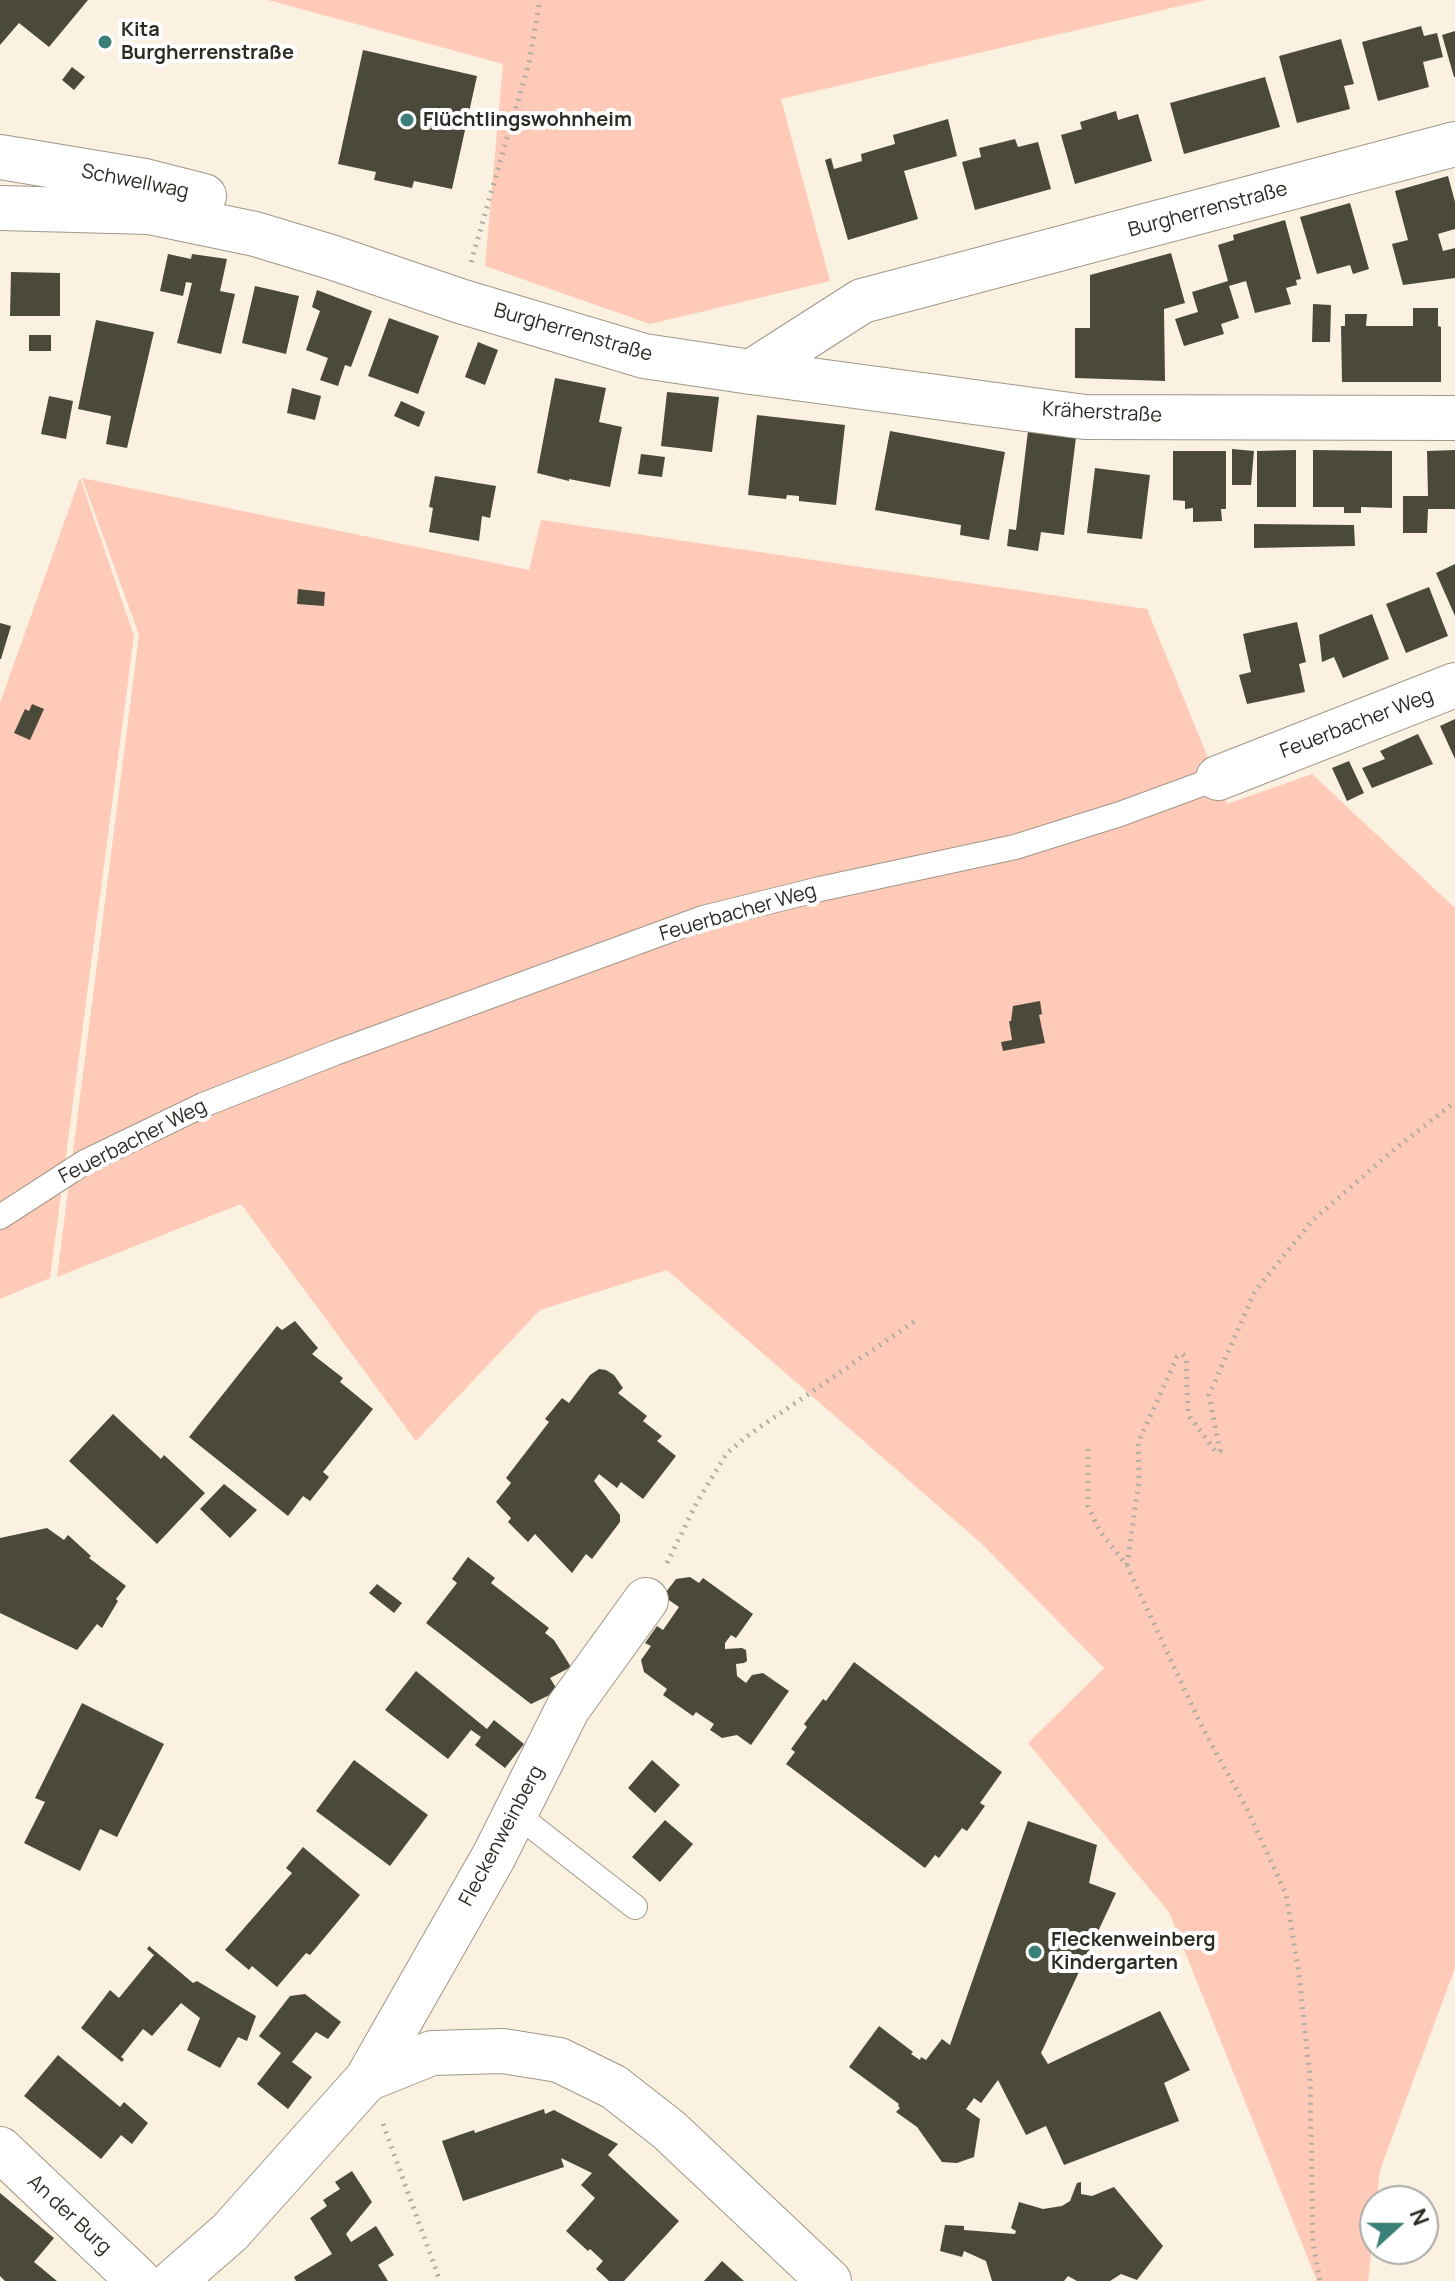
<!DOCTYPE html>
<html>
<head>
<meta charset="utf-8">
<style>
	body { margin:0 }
	#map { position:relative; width:1455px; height:2281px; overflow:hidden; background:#fbf1e1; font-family:Manrope,sans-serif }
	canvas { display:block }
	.north { position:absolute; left:1359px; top:2185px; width:80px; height:80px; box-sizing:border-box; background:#fff; border:2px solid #abaaa8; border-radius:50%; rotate:69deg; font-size:22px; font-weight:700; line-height:32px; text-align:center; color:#2e2b25 }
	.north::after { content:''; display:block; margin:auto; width:28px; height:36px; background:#3b8076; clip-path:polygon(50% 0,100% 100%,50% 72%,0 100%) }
</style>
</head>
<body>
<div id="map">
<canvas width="1455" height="2281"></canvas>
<div class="north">N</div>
</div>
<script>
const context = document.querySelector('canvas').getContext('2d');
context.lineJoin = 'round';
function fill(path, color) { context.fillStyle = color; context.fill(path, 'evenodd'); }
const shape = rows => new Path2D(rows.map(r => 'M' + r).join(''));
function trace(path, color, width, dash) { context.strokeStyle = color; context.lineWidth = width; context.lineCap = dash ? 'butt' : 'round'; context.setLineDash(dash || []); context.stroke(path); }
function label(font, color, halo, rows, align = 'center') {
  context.font = font + ' Manrope,sans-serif'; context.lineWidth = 8; context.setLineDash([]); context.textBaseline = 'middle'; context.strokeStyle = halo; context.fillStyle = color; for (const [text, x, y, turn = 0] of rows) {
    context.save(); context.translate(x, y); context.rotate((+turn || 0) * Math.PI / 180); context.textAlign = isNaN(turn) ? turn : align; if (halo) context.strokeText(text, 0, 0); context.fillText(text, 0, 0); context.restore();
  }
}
const green = shape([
	[268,0,1206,0,781,99,830,281,650,324,485,266,503,64],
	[80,478,134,636,50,1278,0,1299,0,703],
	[82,478,529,570,541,520,1147,609,1227,804,1312,774,1455,908,1455,1968,1380,2170,1368,2281,1317,2281,1169,1912,1028,1743,1104,1668,982,1544,667,1270,540,1310,416,1441,241,1204,57,1277,139,635]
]);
const building = shape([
	[0,0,88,0,49,47,19,23,0,45],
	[1421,26,1424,36,1437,33,1443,57,1423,62,1429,87,1378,101,1362,42],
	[1455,31,1455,77,1454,77,1442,35],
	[1341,39,1354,84,1344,86,1350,109,1297,123,1279,56],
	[363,50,477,76,452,189,414,181,412,188,374,180,376,172,338,164],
	[72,67,85,77,74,90,62,80],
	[1265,77,1280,127,1184,154,1170,103],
	[1116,111,1118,120,1138,114,1152,161,1075,184,1061,135,1082,129,1080,122],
	[948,119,957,156,904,171,918,219,848,240,825,160,831,158,834,169,862,161,861,154,895,144,893,135],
	[1015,139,1018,147,1038,142,1051,189,975,210,962,162,981,157,979,148],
	[1448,176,1455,202,1455,229,1438,234,1443,251,1455,248,1455,278,1403,285,1392,244,1408,240,1395,191],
	[1350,203,1369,269,1353,274,1350,265,1317,274,1300,217],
	[1285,220,1301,279,1296,280,1297,285,1286,288,1291,304,1255,313,1246,281,1229,286,1239,318,1221,324,1224,334,1184,346,1175,319,1198,312,1192,292,1228,281,1218,245,1234,240,1233,235],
	[1171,253,1185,303,1164,309,1165,381,1075,378,1075,328,1090,328,1090,275],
	[168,254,191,259,192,254,227,259,220,291,235,294,221,354,177,343,192,283,186,282,183,296,160,291],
	[11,272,60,273,60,316,10,316],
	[255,286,299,296,286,354,242,343],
	[317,290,372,311,351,367,345,365,338,386,320,380,328,358,306,350,320,311,312,307],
	[1313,304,1331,305,1330,342,1312,342],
	[1413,308,1438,308,1438,326,1441,327,1441,382,1342,382,1341,326,1345,326,1345,314,1367,314,1366,326,1413,326],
	[389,318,439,336,418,394,368,376],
	[96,320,154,332,127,448,106,444,111,416,78,409],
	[29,335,51,335,51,351,29,351],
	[478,342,498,350,485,385,465,377],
	[555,378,606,388,599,422,622,427,610,487,569,479,569,481,537,473],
	[292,388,321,396,315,420,287,413],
	[667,392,719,397,712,452,661,446],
	[49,396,73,401,66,439,41,434],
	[401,401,425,412,419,427,394,416],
	[757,415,845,425,836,505,799,501,799,496,787,495,786,499,748,495],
	[890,431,1005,452,989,540,960,535,961,525,875,510],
	[1028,431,1076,437,1064,535,1041,532,1038,551,1007,546,1009,529,1016,530],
	[1232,449,1254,451,1251,485,1232,485],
	[1296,450,1296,507,1257,507,1257,451],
	[1313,450,1392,451,1392,508,1361,507,1361,513,1344,513,1344,507,1313,507],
	[1455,450,1455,509,1428,509,1427,533,1403,533,1403,496,1428,496,1427,451],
	[1173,451,1226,451,1226,509,1221,509,1222,521,1193,522,1193,508,1185,509,1185,501,1173,500],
	[641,454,665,457,662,477,638,474],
	[1095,468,1150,475,1142,539,1087,533],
	[435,476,496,486,490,518,482,516,479,541,429,532,433,508,429,507],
	[1254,524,1354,525,1355,546,1254,548],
	[1455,564,1455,616,1436,573],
	[1429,587,1448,636,1406,653,1386,604],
	[298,589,325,592,324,606,297,604],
	[1372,614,1389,659,1343,678,1334,657,1322,662,1319,635],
	[1297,622,1306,662,1299,664,1305,692,1247,704,1239,675,1251,672,1243,634],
	[0,623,11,626,1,659,0,659],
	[32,704,44,709,30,740,14,733,25,709,29,711],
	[1455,719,1455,759,1440,726],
	[1418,734,1433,764,1372,788,1362,768,1385,759,1380,751],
	[1349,761,1364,793,1347,801,1332,768],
	[1040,1001,1042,1014,1039,1015,1045,1043,1003,1051,1001,1042,1012,1040,1009,1021,1011,1021,1013,1006],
	[295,1321,318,1348,312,1354,343,1378,340,1382,373,1409,323,1472,329,1477,310,1501,303,1496,288,1516,189,1437,277,1326,282,1330],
	[599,1369,606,1370,614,1375,623,1388,618,1393,647,1416,643,1421,662,1436,657,1441,676,1456,643,1499,621,1482,617,1488,599,1474,594,1481,620,1515,620,1522,592,1559,586,1554,572,1573,535,1534,528,1542,508,1522,511,1518,496,1502,511,1483,506,1478,549,1422,545,1419,562,1398,569,1403,590,1375],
	[113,1414,161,1459,164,1455,205,1493,157,1544,69,1461],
	[224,1484,257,1510,230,1538,200,1509],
	[47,1528,64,1540,68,1535,91,1556,89,1558,126,1586,116,1599,118,1601,102,1628,97,1624,77,1650,0,1613,0,1538],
	[468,1557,495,1578,491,1583,549,1628,545,1633,554,1640,571,1667,550,1678,558,1691,531,1704,426,1623,457,1583,452,1579],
	[690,1577,699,1583,703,1578,753,1614,736,1638,731,1635,725,1643,725,1649,742,1648,746,1650,747,1661,744,1663,736,1664,737,1676,746,1683,752,1675,763,1673,789,1691,751,1745,737,1735,722,1738,710,1730,714,1724,696,1712,693,1716,663,1695,667,1689,644,1672,641,1660,651,1646,645,1643,657,1626,663,1630,679,1607,663,1596,676,1579],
	[377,1584,402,1603,394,1613,369,1593],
	[854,1662,1002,1772,980,1803,985,1806,967,1831,962,1828,939,1858,935,1855,925,1868,786,1764,795,1752,791,1749,807,1727,804,1724,823,1699,826,1701],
	[416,1671,487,1729,494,1720,524,1744,505,1768,475,1745,481,1737,471,1730,448,1759,385,1710],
	[82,1703,164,1744,117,1837,100,1829,80,1871,24,1843,45,1802,35,1798],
	[354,1760,428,1815,390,1866,316,1811],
	[652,1760,680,1785,655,1813,628,1788],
	[665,1820,693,1844,660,1882,632,1857],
	[1028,1821,1097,1845,1089,1883,1116,1893,1041,2053,1048,2064,1160,2011,1190,2070,1164,2083,1179,2121,1064,2165,1046,2126,1026,2135,998,2080,981,2103,974,2098,966,2109,980,2119,974,2157,957,2163,942,2162,917,2127,896,2112,900,2108,898,2106,899,2104,849,2067,879,2026,913,2052,911,2054,920,2060,921,2057,926,2060,942,2039,950,2045],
	[303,1847,360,1895,310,1955,306,1953,277,1987,252,1966,249,1970,225,1950,292,1873,286,1868],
	[149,1946,193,1983,197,1981,256,2016,247,2041,238,2037,220,2068,187,2050,200,2018,181,2003,152,2036,143,2029,121,2057,124,2059,122,2062,81,2028,110,1990,119,1998,154,1955,147,1949],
	[305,1994,341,2022,328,2039,316,2032,292,2062,312,2077,288,2109,257,2084,281,2053,259,2036,290,1996],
	[58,2055,120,2107,124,2102,148,2123,132,2144,121,2135,101,2159,24,2096],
	[544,2109,545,2114,554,2110,618,2144,608,2155,679,2221,624,2281,609,2281,596,2269,603,2261,590,2249,588,2251,566,2231,595,2198,581,2185,592,2173,561,2158,564,2167,463,2201,442,2141,474,2130,475,2133],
	[352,2171,372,2202,346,2234,351,2242,376,2226,394,2255,378,2265,388,2281,296,2281,294,2277,332,2254,310,2218,327,2206,323,2200,340,2189,335,2182],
	[1081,2182,1081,2194,1092,2196,1114,2187,1163,2246,1137,2280,1121,2274,1110,2281,1077,2281,1068,2276,1064,2281,992,2281,986,2261,964,2251,962,2257,940,2251,945,2225,964,2226,964,2230,1015,2234,1016,2231,1011,2228,1019,2202,1043,2209,1062,2206,1070,2201,1077,2183],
	[0,2193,54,2238,34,2262,57,2281,5,2281,0,2276],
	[722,2261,744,2281,704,2281]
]);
const path = shape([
	[471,262,529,63,540,0],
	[1088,1449,1088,1506,1099,1530,1127,1566,1202,1727,1246,1807,1286,1894,1299,1975,1310,2077,1313,2244,1320,2281],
	[667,1563,697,1502,727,1453,750,1434,918,1319],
	[1127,1565,1139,1480,1138,1443,1177,1357,1182,1354,1186,1357,1188,1411,1190,1417,1216,1452,1220,1451,1209,1395,1255,1291,1313,1220,1396,1148,1455,1102],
	[383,2124,440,2281]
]);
const service = shape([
	[0,1217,85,1162,203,1105,335,1053,703,918,820,889,1015,847,1120,814,1218,778],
	[515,1813,635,1907]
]);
const minor = shape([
	[0,157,145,181,204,196],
	[0,208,149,212,255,234,331,257,460,301,644,356,751,372,862,301,1455,144],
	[751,372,1085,417,1455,418],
	[1218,778,1455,685],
	[367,2079,432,2053,503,2051,559,2060,614,2087,669,2130,829,2281],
	[0,2149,139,2281],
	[174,2281,230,2232,367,2079,494,1856,568,1708,646,1600]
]);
const markers = [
	[105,42,8,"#3b8076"],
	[407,120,8,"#3b8076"],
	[1035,1952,8,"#3b8076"]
];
const poiNames = [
	["Kita",121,30],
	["Burgherrenstraße",121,53],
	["Flüchtlingswohnheim",423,120],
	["Fleckenweinberg",1051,1940],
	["Kindergarten",1051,1963]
];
const streetNames = [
	["Schwellwag",135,182,11],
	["Burgherrenstraße",1208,210,-15],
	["Burgherrenstraße",573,333,16],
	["Kräherstraße",1102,413,3],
	["Feuerbacher Weg",1357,724,-21],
	["Feuerbacher Weg",738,913,-16],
	["Feuerbacher Weg",133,1142,-27],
	["Fleckenweinberg",502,1836,-62],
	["An der Burg",69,2215,43]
];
fill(green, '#ffcab7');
fill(building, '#4b493a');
trace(service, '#a09788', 26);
trace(minor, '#a09788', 46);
trace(path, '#b4ada0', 5, [2, 6]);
trace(service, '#fff', 24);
trace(minor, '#fff', 44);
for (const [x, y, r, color] of markers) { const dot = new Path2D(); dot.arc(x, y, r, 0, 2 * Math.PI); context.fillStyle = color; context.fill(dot); trace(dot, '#fff', 3); }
label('bold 20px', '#2e2b25', '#fff', poiNames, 'left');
label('20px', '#2e2b25', '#fff', streetNames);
</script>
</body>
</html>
